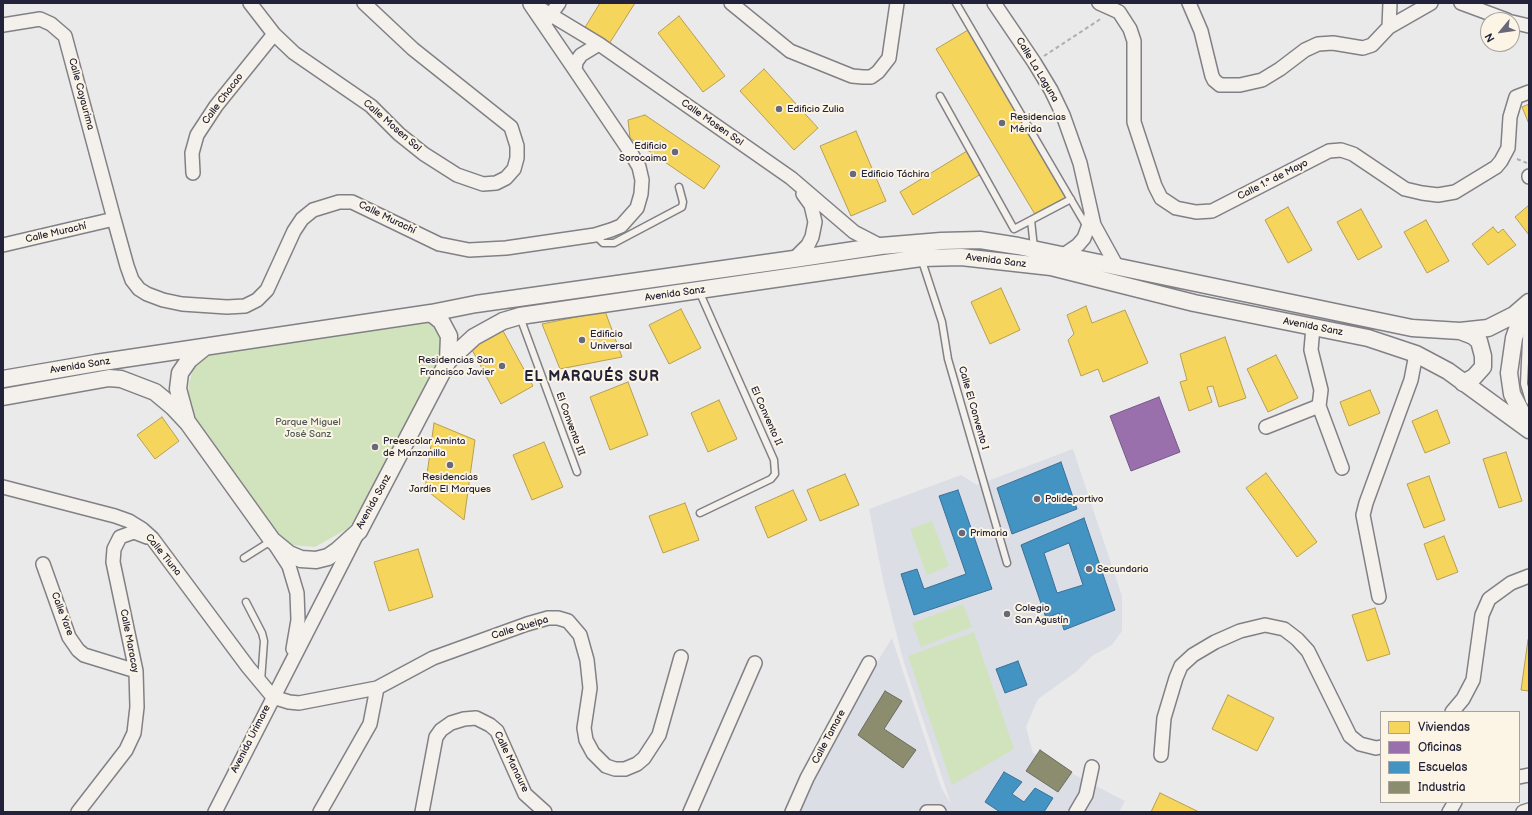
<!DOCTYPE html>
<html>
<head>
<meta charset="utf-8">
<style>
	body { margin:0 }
	#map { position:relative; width:1532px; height:815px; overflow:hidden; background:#ebeaeb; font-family:"Balsamiq Sans",sans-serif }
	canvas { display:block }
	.frame { position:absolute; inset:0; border:4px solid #22223b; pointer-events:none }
	.legend { position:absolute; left:1380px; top:711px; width:140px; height:92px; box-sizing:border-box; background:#fcf5e5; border:1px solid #a5a1a1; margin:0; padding:5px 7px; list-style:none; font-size:12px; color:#22223b }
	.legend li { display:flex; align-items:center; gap:8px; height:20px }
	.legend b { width:20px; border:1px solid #a5a1a1 }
	.north { position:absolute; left:1480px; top:12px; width:40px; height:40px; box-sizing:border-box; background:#fcf5e5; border:1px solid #a5a1a1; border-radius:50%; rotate:241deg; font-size:11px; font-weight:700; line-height:16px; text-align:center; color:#22223b }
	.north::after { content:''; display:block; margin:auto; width:14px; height:18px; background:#686879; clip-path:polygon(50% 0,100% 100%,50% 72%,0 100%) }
</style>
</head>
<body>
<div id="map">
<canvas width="1532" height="815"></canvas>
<div class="frame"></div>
<ul class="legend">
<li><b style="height:11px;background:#f6d55c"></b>Viviendas</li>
<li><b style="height:11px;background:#9970ab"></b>Oficinas</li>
<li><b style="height:11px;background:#4393c3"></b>Escuelas</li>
<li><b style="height:11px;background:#8c8c6e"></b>Industria</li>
</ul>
<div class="north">N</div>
</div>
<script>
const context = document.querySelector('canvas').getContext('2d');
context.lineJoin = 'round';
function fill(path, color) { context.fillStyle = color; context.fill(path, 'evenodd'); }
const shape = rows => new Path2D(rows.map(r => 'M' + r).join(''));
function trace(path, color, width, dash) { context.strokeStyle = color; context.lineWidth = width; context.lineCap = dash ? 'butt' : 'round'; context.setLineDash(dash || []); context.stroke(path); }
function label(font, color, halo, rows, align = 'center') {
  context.font = font + ' "Balsamiq Sans",sans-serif'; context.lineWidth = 4; context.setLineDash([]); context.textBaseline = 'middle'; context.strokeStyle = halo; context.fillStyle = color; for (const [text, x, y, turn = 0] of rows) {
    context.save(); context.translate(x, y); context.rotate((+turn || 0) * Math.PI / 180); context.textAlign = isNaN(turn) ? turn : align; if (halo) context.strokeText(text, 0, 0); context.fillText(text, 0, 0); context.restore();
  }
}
const built = shape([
	[1073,449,1122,596,1122,631,1112,645,1092,656,1076,672,1038,699,1026,727,1033,753,1125,801,1119,812,794,812,852,702,892,638,941,787,951,804,904,663,884,585,869,509,961,475,977,485]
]);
const green = shape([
	[430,317,448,345,394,456,353,522,347,529,315,547,291,545,279,539,193,420,187,398,189,384,194,365,204,353],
	[932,521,949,566,927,575,910,529],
	[963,604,972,627,921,647,912,623],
	[974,632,1014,749,952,785,908,656]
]);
const homes = shape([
	[600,3,635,3,609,44,584,29,600,3],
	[679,16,725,76,703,92,658,33,679,16],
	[968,30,1068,197,1036,216,936,49,968,30],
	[764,69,818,128,794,150,740,91,764,69],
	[1529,104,1529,124,1522,107,1529,104],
	[645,115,720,166,704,189,630,138,628,120,645,115],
	[856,131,886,201,851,216,820,146,856,131],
	[967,151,981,174,913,215,900,192,967,151],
	[1529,205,1529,235,1515,217,1529,205],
	[1288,207,1312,250,1288,263,1265,220,1288,207],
	[1361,209,1382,247,1358,260,1337,222,1361,209],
	[1426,220,1449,261,1427,273,1404,232,1426,220],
	[1493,227,1498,233,1503,229,1516,245,1488,265,1472,244,1493,227],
	[1001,288,1020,330,990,344,971,302,1001,288],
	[1086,306,1092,323,1125,310,1148,363,1103,382,1098,369,1081,376,1068,340,1074,334,1067,315,1086,306],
	[681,309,701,348,669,364,649,325,681,309],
	[605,311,622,357,560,369,542,324,605,311],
	[502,329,533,386,501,404,470,346,502,329],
	[1225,337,1246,398,1219,407,1213,386,1207,387,1212,402,1189,411,1180,382,1187,380,1180,354,1225,337],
	[1276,355,1298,398,1268,412,1247,369,1276,355],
	[628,382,648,435,610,450,590,397,628,382],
	[1370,390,1380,413,1349,426,1340,402,1370,390],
	[719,400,737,439,708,452,691,413,719,400],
	[1437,410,1450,443,1425,453,1412,421,1437,410],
	[162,417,179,441,155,459,137,435,162,417],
	[434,423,475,440,464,520,425,489,434,423],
	[544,442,563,487,532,500,513,455,544,442],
	[1506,452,1522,501,1499,508,1483,459,1506,452],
	[1266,473,1317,542,1297,557,1246,488,1266,473],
	[845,474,859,505,820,521,807,490,845,474],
	[1429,476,1445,520,1424,528,1407,484,1429,476],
	[793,490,807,520,768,538,755,507,793,490],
	[685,503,699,540,663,553,649,516,685,503],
	[1444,536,1458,572,1437,580,1424,544,1444,536],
	[418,549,433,597,389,611,374,562,418,549],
	[1375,608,1390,654,1367,661,1352,615,1375,608],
	[1528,640,1529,640,1529,691,1521,690,1528,640],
	[1228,695,1274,718,1257,751,1212,729,1228,695],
	[1160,793,1199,812,1151,812,1160,793]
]);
const offices = shape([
	[1159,397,1180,452,1131,471,1110,416,1159,397]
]);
const schools = shape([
	[1061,462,1077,509,1012,534,997,488,1061,462],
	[958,490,992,589,914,615,901,574,917,569,924,589,966,574,939,496,958,490],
	[1084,518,1115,610,1064,630,1059,613,1046,618,1021,545,1084,518],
	[1069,543,1083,585,1057,593,1044,553,1069,543],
	[1018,661,1027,685,1005,693,996,669,1018,661],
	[1004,772,1022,782,1012,794,1024,802,1035,788,1053,798,1044,812,1000,812,985,802,1004,772]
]);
const industry = shape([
	[885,691,902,701,884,729,916,750,903,768,858,735,885,691],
	[1040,750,1072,772,1058,792,1026,771,1040,750]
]);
const path = shape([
	[1044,56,1102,18],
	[1517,159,1527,163]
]);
const service = shape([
	[956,3,1087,227],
	[940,96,1014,229,1071,199],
	[1031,220,1034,248],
	[595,235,603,243,614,243,682,207,683,202,679,187],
	[921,258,942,322,948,359,1007,563],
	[699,291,774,460,775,474,771,479,700,513],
	[520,317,577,472],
	[1527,319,1524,384,1529,401],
	[244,558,271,541],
	[246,602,262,633,264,641,261,681]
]);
const minor = shape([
	[250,3,274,34,294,53,371,106,399,134,424,154,457,175,483,184,496,183,506,178,514,169,517,158,517,146,511,127,413,49,364,3],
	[531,3,599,44,791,178,854,232,881,246],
	[731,3,790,51,852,76,863,77,871,77,878,72,889,58,897,3],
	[994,3,1034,62,1051,90,1063,115,1080,163,1094,225,1116,265],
	[1099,3,1119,12,1130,29,1134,41,1134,122,1155,186,1161,198,1176,208,1196,212,1212,211,1329,151,1341,150,1353,154,1405,189,1422,193,1438,195,1455,192,1496,167,1501,161,1508,148,1510,117,1516,97,1529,92],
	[1189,3,1201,31,1212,76,1214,80,1220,85,1240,85,1262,80,1280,69,1305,50,1318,44,1333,43,1363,48,1372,45,1389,27],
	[1390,3,1389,27,1431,3],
	[1461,3,1507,20],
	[530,4,575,70],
	[546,21,559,3],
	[1512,22,1529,26],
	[3,25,40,19,51,24,65,36,114,219],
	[193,173,192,153,197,135,216,106,274,34],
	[1529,177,1529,176],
	[3,245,114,219,127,266,132,280,139,289,147,294,163,300,182,304,227,307,245,306,257,300,267,290,294,231,302,219,313,210,339,202,352,202,439,244,469,250,506,248,595,235,611,230,621,226,637,208,641,194,642,180,639,167,631,153,575,70,576,62,581,55,599,44],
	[1062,256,1078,245,1084,238,1090,222,1091,215],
	[794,259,808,245,812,237,815,222,811,205,803,194],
	[1313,327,1311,350,1321,390,1319,406,1342,468],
	[1266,427,1319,406],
	[3,487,115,516,129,521,142,529,152,538,248,667,273,697],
	[276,546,289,566,297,593,298,620,293,649],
	[43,564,69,637,78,650,84,655,136,671],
	[1379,597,1363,515,1366,503,1411,380,1416,354],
	[273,697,289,702,299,703,377,688,433,658,527,624,548,618,558,618,568,621,580,635,587,660,590,688,584,728,586,740,593,753,606,766,615,769,625,769,637,764,644,758,659,735,681,657],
	[1452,712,1463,699,1473,680,1482,615,1489,599,1511,583,1529,576],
	[1161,755,1164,718,1176,678,1181,666,1193,655,1215,642,1240,631,1265,625,1284,629,1297,639,1308,651,1350,736,1360,744,1376,748,1381,747],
	[1519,777,1529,775],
	[78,812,126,750,134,733,137,707,136,671,113,562,114,549,120,537,134,532,147,537],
	[215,812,356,536],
	[320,812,370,724,377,688],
	[422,812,436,737,441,730,451,723,464,719,476,718,490,725,497,731,525,794,545,812],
	[690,812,755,663],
	[792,812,807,778,869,663],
	[927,812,939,812],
	[1076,812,1086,795,1092,767],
	[1449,812,1455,802],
	[1523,812,1529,810]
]);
const tertiary = shape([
	[1525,307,1514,338,1509,373,1512,394,1529,427],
	[431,313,441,321,449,336,448,361],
	[1460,331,1473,336,1479,341,1483,356,1483,367,1474,377,1463,383],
	[3,379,96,363,431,313,476,304,794,259,881,246,941,241,980,240,1018,246,1412,328,1460,331,1488,328,1514,315,1529,302],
	[3,397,109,378,121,379,155,392,173,407,188,423,272,540,289,554,301,559,316,560,328,557,338,550,359,531,448,361,474,337,503,321,520,316,864,266,921,258,961,257,1051,267,1194,303,1368,338,1416,354,1448,371,1529,430],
	[186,418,178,389,180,373,189,360,205,347]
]);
const markers = [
	[779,109,4,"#686879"],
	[1002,123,4,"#686879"],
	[675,152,4,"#686879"],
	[853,174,4,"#686879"],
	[582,340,4,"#686879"],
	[502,366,4,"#686879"],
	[375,447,4,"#686879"],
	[450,465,4,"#686879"],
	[1037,499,4,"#686879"],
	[962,533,4,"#686879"],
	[1089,569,4,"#686879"],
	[1007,614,4,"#686879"]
];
const streetNames = [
	["Calle La Laguna",1037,70,59],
	["Calle Cayaurima",81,94,75],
	["Calle Chacao",223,99,-53],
	["Calle Mosen Sol",712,123,35],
	["Calle Mosen Sol",392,126,41],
	["Calle 1.° de Mayo",1273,180,-27],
	["Calle Murachí",387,218,26],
	["Calle Murachí",56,233,-13],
	["Avenida Sanz",996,261,7],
	["Avenida Sanz",675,294,-8],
	["Avenida Sanz",1313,327,11],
	["Avenida Sanz",80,366,-9],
	["Calle El Convento I",973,408,74],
	["El Convento II",766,416,66],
	["El Convento III",570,424,70],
	["Avenida Sanz",374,502,-61],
	["Calle Tiuna",163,555,51],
	["Calle Yare",62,614,69],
	["Calle Queipa",520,628,-17],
	["Calle Maracay",129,641,79],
	["Calle Tamare",829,737,-62],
	["Avenida Urimare",251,739,-63],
	["Calle Manaure",511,762,64]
];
const poiNames = [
	["Edificio Zulia",787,109],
	["Residencias",1010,117],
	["Mérida",1010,129],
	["Edificio",667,146,"right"],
	["Sorocaima",667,158,"right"],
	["Edificio Táchira",861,174],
	["Edificio",590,334],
	["Universal",590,346],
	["Residencias San",494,360,"right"],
	["Francisco Javier",494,372,"right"],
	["Preescolar Aminta",383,441],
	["de Manzanilla",383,453],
	["Residencias",450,477,"center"],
	["Jardín El Marques",450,489,"center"],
	["Polideportivo",1045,499],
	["Primaria",970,533],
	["Secundaria",1097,569],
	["Colegio",1015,608],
	["San Agustín",1015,620]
];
const parkNames = [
	["Parque Miguel",308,422],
	["José Sanz",308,434]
];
const districtNames = [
	["EL MARQUÉS SUR",592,377]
];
fill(built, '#dcdee6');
fill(green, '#d1e3bc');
fill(homes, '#f6d55c');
trace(homes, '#b69f52', 1);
fill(offices, '#9970ab');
trace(offices, '#755989', 1);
fill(schools, '#4393c3');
trace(schools, '#39719a', 1);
fill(industry, '#8c8c6e');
trace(industry, '#6c6c5f', 1);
trace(service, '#818086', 9);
trace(minor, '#818086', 16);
trace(tertiary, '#818086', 19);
trace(path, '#afadad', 2, [4, 3]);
trace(service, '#f4f1ec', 6);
trace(minor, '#f4f1ec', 13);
trace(tertiary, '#f4f1ec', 16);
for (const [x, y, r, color] of markers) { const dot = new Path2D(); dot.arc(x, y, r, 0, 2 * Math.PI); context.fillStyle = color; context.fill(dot); trace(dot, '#fcf5e5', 1.5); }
label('10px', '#22223b', '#fcf5e5', streetNames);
label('10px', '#22223b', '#fcf5e5', poiNames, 'left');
label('10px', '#505a56', '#fcf5e5', parkNames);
context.letterSpacing = '1px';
label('bold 14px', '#22223b', '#fcf5e5', districtNames);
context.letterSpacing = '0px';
</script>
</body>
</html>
